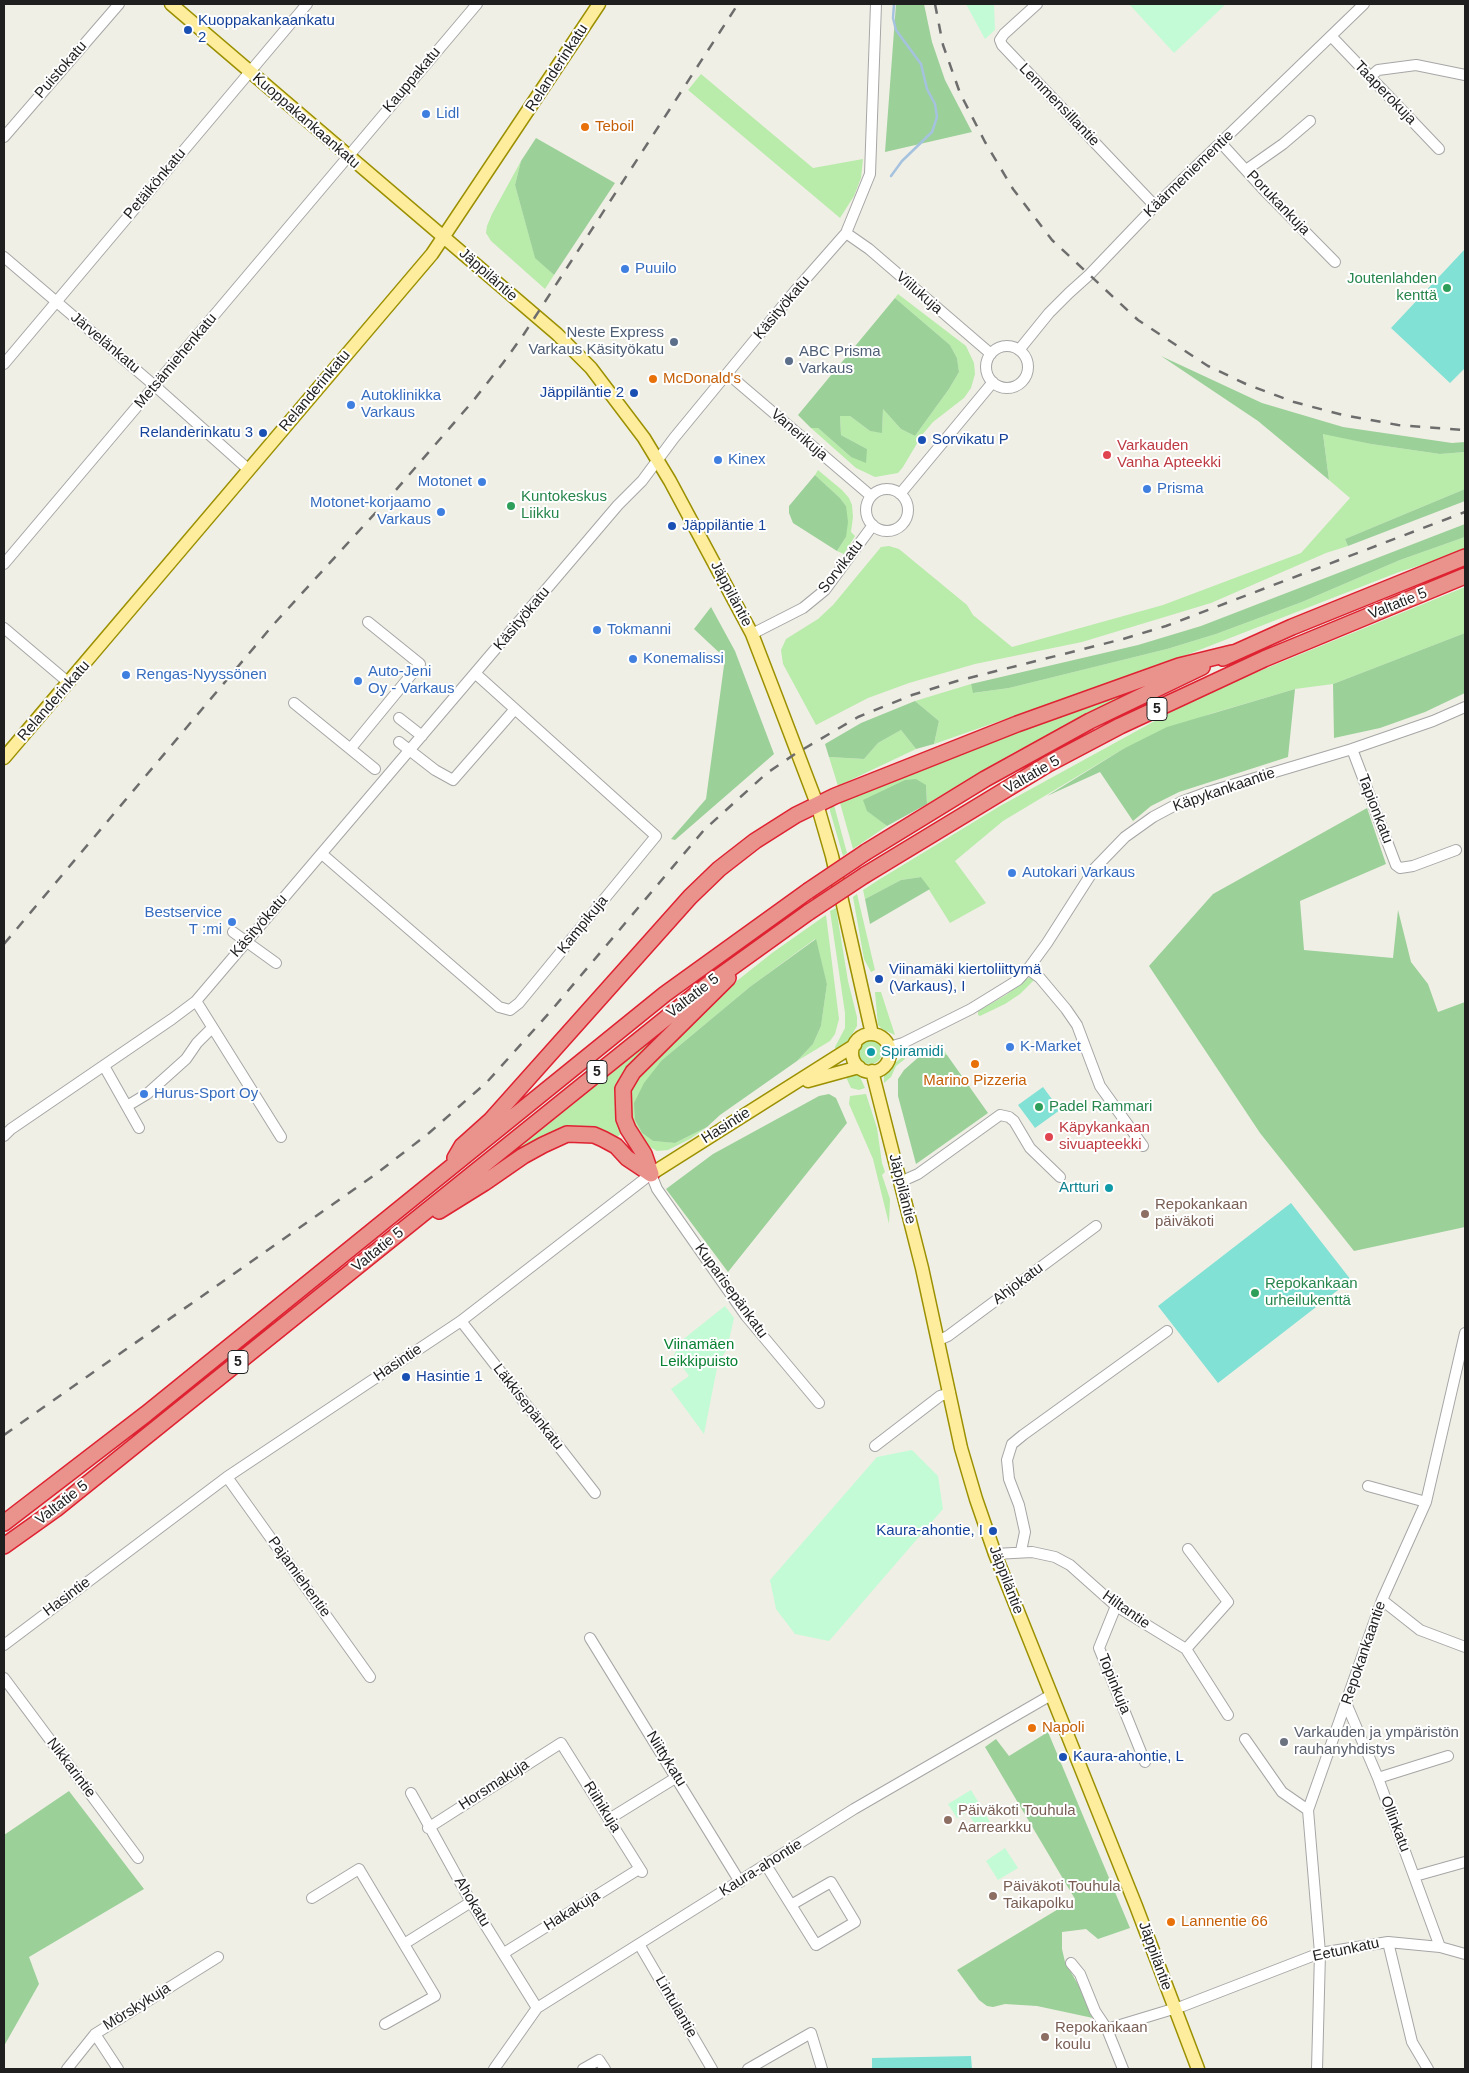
<!DOCTYPE html>
<html>
<head>
<meta charset="utf-8">
<style>
	body { margin:0 }
	#map { position:relative; width:1469px; height:2073px; overflow:hidden; background:#f0efe5; font-family:Helvetica,sans-serif }
	canvas { display:block }
	.frame { position:absolute; inset:0; border:5px solid #1f1f1f; pointer-events:none }
</style>
</head>
<body>
<div id="map">
<canvas width="1469" height="2073"></canvas>
<div class="frame"></div>
</div>
<script>
const context = document.querySelector('canvas').getContext('2d');
context.lineJoin = 'round';
function fill(path, color) { context.fillStyle = color; context.fill(path, 'evenodd'); }
const shape = rows => new Path2D(rows.map(r => 'M' + r).join(''));
function trace(path, color, width, dash) { context.strokeStyle = color; context.lineWidth = width; context.lineCap = dash ? 'butt' : 'round'; context.setLineDash(dash || []); context.stroke(path); }
function label(font, color, halo, rows, align = 'center') {
  context.font = font + ' Helvetica,sans-serif'; context.lineWidth = 4; context.setLineDash([]); context.textBaseline = 'middle'; context.strokeStyle = halo; context.fillStyle = color; for (const [text, x, y, turn = 0] of rows) {
    context.save(); context.translate(x, y); context.rotate((+turn || 0) * Math.PI / 180); context.textAlign = isNaN(turn) ? turn : align; if (halo) context.strokeText(text, 0, 0); context.fillText(text, 0, 0); context.restore();
  }
}
const grass = shape([
	[701,74,813,168,863,159,861,178,854,196,840,218,688,90],
	[521,161,515,185,535,257,554,275,545,289,491,241,486,233,487,226,492,214],
	[898,294,966,346,974,363,975,374,971,388,964,398,933,422,922,435,903,467,898,473,875,477,856,468,811,428,818,428,851,457,867,449,841,435,840,416,850,416,870,431,882,432,883,409,901,429,915,436,949,389,959,372,957,358,950,345,895,298],
	[1323,433,1371,444,1440,454,1465,452,1465,489,1345,539,1348,546,1326,553,1211,603,1082,642,975,664,909,683,868,698,816,725,783,664,781,650,786,639,818,619,833,605,881,547,889,546,899,549,967,605,973,615,1012,647,1163,605,1301,553,1350,498,1329,480],
	[818,470,842,490,849,498,852,505,853,517,851,532,855,536,844,554,837,551,846,537,846,506,840,498,815,475],
	[1465,537,1465,549,1447,557,1399,572,1166,663,934,744,939,721,915,701,971,684,974,693,1009,688,1167,649,1216,634,1302,602,1400,560],
	[1465,587,1465,633,1333,684,1295,689,1210,714,1123,749,1003,821,955,861,986,903,950,923,921,877,901,880,865,899,863,890,880,879,1000,806,1182,706,1240,679],
	[1141,688,1013,753,927,804,926,785,868,811,887,826,853,849,840,803,893,778,1034,724],
	[901,730,916,749,838,786,829,757,864,759,878,743],
	[834,805,847,853,843,856,830,811,830,808],
	[857,894,875,970,871,972,864,959,853,897],
	[836,908,848,981,857,1017,857,1026,847,1043,836,1053,835,1047,845,1028,845,1013,830,911],
	[826,915,839,1019,835,1034,830,1041,797,1061,813,1044,821,1026,827,984,815,939,751,986,662,1060,635,1120,642,1133,653,1141,675,1143,707,1127,690,1139,668,1150,657,1151,646,1145,629,1120,629,1086,662,1048,738,980,772,953],
	[1032,977,1034,980,1020,994,1005,1004,980,1016,978,1015,978,1011,1006,995,1026,979],
	[875,992,881,992,895,1035,882,1029,878,1025],
	[672,1024,617,1091,615,1109,617,1121,623,1132,616,1138,588,1127,471,1187],
	'858 1052a12 12 0 1 1 24 0a12 12 0 1 1-24 0Z',
	[937,1044,941,1045,947,1055,935,1052,921,1055],
	[904,1056,905,1059,896,1066,891,1077,884,1083,884,1075,888,1068],
	[844,1073,857,1074,860,1077,865,1088,859,1090,851,1088],
	[866,1094,877,1128,882,1163,885,1172,882,1175,890,1199,889,1224,873,1159,849,1104,850,1096]
]);
const forest = shape([
	[896,4,924,4,932,42,945,80,972,132,885,152],
	[536,138,615,183,554,275,535,258,515,185,521,161],
	[895,298,950,345,957,358,959,372,949,389,915,436,901,429,883,409,882,433,870,431,850,416,840,416,841,435,867,449,866,463,851,457,818,428,811,428,798,415],
	[1161,356,1262,403,1343,427,1452,443,1465,442,1465,452,1440,454,1371,444,1323,434,1329,480,1258,421],
	[815,475,840,498,846,506,848,522,846,537,837,551,793,523,789,513,789,506],
	[1465,489,1465,501,1348,546,1345,539],
	[1465,524,1465,537,1400,560,1302,602,1216,634,1167,649,1009,688,973,693,971,684,1138,645,1201,626],
	[711,607,735,651,774,754,675,840,671,839,706,799,725,658,694,629],
	[1465,633,1465,693,1425,712,1380,728,1334,738,1333,684],
	[1295,689,1288,757,1179,792,1151,806,1133,821,1100,772,1047,796,1123,749,1167,727],
	[915,701,939,721,934,744,916,749,901,730,878,743,864,759,829,757,825,744,861,723],
	[916,779,926,785,927,804,887,826,867,811,863,800,905,780],
	[1367,808,1386,864,1300,901,1304,950,1393,958,1398,910,1411,962,1428,984,1438,1012,1465,1002,1465,1227,1354,1251,1260,1133,1149,966,1213,894],
	[921,877,930,889,870,924,865,899,901,880],
	[816,939,827,984,821,1026,813,1044,797,1061,720,1115,707,1127,675,1143,653,1141,642,1133,635,1120,634,1103,644,1083,662,1060,751,986],
	[935,1052,947,1055,988,1113,916,1164,898,1096,898,1079,904,1070,921,1055],
	[829,1094,836,1098,847,1123,728,1272,666,1189,713,1154,819,1096],
	[1048,1732,1130,1928,1098,1939,1086,1929,1062,1932,1062,1949,1065,1962,1086,1998,1093,2018,1037,2006,1005,2004,993,2007,987,2006,979,2000,957,1970,1075,1899,985,1747,996,1739,1009,1756],
	[69,1791,144,1889,29,1957,39,1984,4,2046,4,1835]
]);
const park = shape([
	[966,4,994,4,995,30,985,39],
	[1129,4,1226,4,1174,53],
	[725,1306,734,1318,727,1349,718,1363,704,1434,671,1389,689,1376,674,1355,681,1341],
	[912,1450,938,1476,943,1509,829,1641,795,1634,776,1609,770,1580,877,1457],
	[971,1790,992,1825,980,1832,967,1812,957,1818,948,1804],
	[1005,1848,1018,1868,998,1880,986,1861]
]);
const pitch = shape([
	[1465,249,1465,368,1450,383,1391,328],
	[1043,1087,1060,1110,1035,1128,1018,1105],
	[1291,1203,1351,1280,1218,1383,1158,1306],
	[971,2056,972,2069,872,2069,872,2058]
]);
const stream = shape([
	[891,176,902,161,932,132,937,117,935,104,927,89,921,64,896,30,893,18,894,4]
]);
const minor = shape([
	[1037,4,1004,34,1000,40,1002,45,1155,206],
	[1331,36,1439,149],
	[1370,77,1378,70,1416,65,1465,75],
	[4,137,119,4],
	[1221,143,1263,189,1335,262],
	[1246,170,1283,144,1310,121],
	[846,233,869,249,991,354],
	[4,257,155,386,249,470],
	'986 367a21 21 0 1 1 42 0a21 21 0 1 1-42 0Z',
	[1019,350,1049,313,1069,293,1089,275,1155,206,1364,4],
	[4,364,307,4],
	[728,374,871,496],
	'866 510a21 21 0 1 1 42 0a21 21 0 1 1-42 0Z',
	[900,494,993,382],
	[4,564,477,4],
	[4,628,69,683],
	[752,634,803,608,825,590,873,525],
	[294,703,375,769],
	[399,718,422,736],
	[399,742,435,770,453,780,515,709],
	[351,748,420,664,368,622],
	[1352,749,1396,865,1400,868,1413,866,1456,850],
	[322,854,499,1007,510,1010,519,1003,656,836,476,674],
	[233,932,276,963],
	[1028,969,1040,978,1066,1009,1077,1025,1100,1086,1143,1146],
	[196,1001,281,1137],
	[889,1047,903,1043,971,1009,1018,980,1028,969,1047,943,1095,868,1125,837,1153,817,1181,802,1208,792,1352,749,1433,721,1465,707],
	[104,1066,139,1128],
	[127,1106,147,1094,186,1059,197,1043,212,1028],
	[4,1136,11,1129,172,1019,196,1001,618,505,642,481,674,438,795,291,846,233,870,174,876,4],
	[900,1182,918,1174,1000,1115,1009,1117,1014,1121,1030,1148,1060,1177],
	[461,1321,595,1493],
	[939,1340,948,1336,1096,1226],
	[875,1446,940,1396,950,1393],
	[227,1477,370,1677],
	[1368,1486,1426,1502],
	[1021,1551,1025,1532,1019,1505,1009,1479,1007,1460,1012,1444,1023,1435,1167,1331],
	[995,1554,1032,1552,1055,1557,1070,1565,1116,1606,1186,1649,1228,1715],
	[1382,1600,1420,1630,1465,1647],
	[1116,1606,1099,1648,1145,1762],
	[590,1638,740,1882],
	[4,1645,227,1477,461,1321,651,1174,657,1189,746,1316,819,1403],
	[1186,1649,1228,1602,1188,1549],
	[4,1678,138,1858],
	[1346,1703,1378,1778,1440,1947],
	[1245,1739,1282,1792,1308,1810],
	[1378,1778,1448,1756],
	[411,1793,471,1902,537,2008],
	[609,1819,677,1777],
	[428,1828,561,1743,642,1872],
	[766,1865,816,1945,855,1922,831,1882,791,1905],
	[1415,1876,1465,1862],
	[312,1898,359,1869,435,1996,385,2024],
	[1388,1942,1412,2042,1428,2069],
	[404,1944,471,1902],
	[639,1944,712,2069],
	[504,1953,639,1869],
	[1071,1963,1080,1974,1095,2011,1107,2029,1123,2069],
	[1107,2029,1183,2006,1320,1953,1388,1942,1440,1947,1465,1954],
	[95,2034,118,2069],
	[67,2069,95,2034,218,1957],
	[494,2069,537,2008,854,1809,1051,1695],
	[583,2069,599,2060,605,2069],
	[748,2069,811,2033,822,2069],
	[1317,2069,1320,1953,1308,1810,1382,1600,1426,1502,1465,1333]
]);
const major = shape([
	[171,4,557,334,591,368,644,438,670,481,752,634,777,699,817,804,832,856,872,1034],
	[4,758,432,254,599,4],
	'852 1053a19 19 0 1 1 38 0a19 19 0 1 1-38 0Z',
	[872,1071,922,1268,961,1448,976,1499,995,1554,1136,1906,1198,2069],
	[808,1081,859,1067],
	[651,1174,855,1045]
]);
const highway = shape([
	[1223,658,1292,627,1465,557],
	[866,852,985,779,1090,721,1202,667],
	[865,875,1048,764,1120,726,1264,659,1465,576],
	[455,1158,462,1146,491,1120,690,897,719,869,755,841,796,815,835,796,1017,724,1179,666,1232,653],
	[651,1174,644,1154,628,1129,624,1119,623,1089,633,1072,728,978],
	[439,1211,484,1183,523,1156,543,1145,567,1134,594,1135,603,1139,616,1146,627,1158,651,1174],
	[4,1523,146,1414,665,994,808,891],
	[4,1546,56,1509,706,986,809,912]
]);
const rail = shape([
	[935,4,943,45,960,93,985,142,1013,189,1052,240,1138,320,1208,366,1246,384,1294,402,1343,415,1398,425,1465,430],
	[4,944,273,625,389,498,473,401,503,363,524,334,738,4],
	[4,1435,376,1174,429,1133,487,1082,550,1012,704,830,767,773,795,754,858,717,912,695,957,681,1123,639,1166,626,1465,512]
]);
const highwayBridge = shape([
	[808,891,866,852],
	[809,912,865,875]
]);
const markers = [
	[188,30,5,"#1a4fb4"],
	[426,114,5,"#3f7fe0"],
	[585,127,5,"#e8710a"],
	[625,269,5,"#3f7fe0"],
	[1447,288,5,"#2e9e5b"],
	[674,342,5,"#5c6f8a"],
	[789,361,5,"#5c6f8a"],
	[653,379,5,"#e8710a"],
	[634,393,5,"#1a4fb4"],
	[351,405,5,"#3f7fe0"],
	[263,433,5,"#1a4fb4"],
	[922,440,5,"#1a4fb4"],
	[1107,455,5,"#e0444e"],
	[718,460,5,"#3f7fe0"],
	[482,482,5,"#3f7fe0"],
	[1147,489,5,"#3f7fe0"],
	[511,506,5,"#2e9e5b"],
	[441,512,5,"#3f7fe0"],
	[672,526,5,"#1a4fb4"],
	[597,630,5,"#3f7fe0"],
	[633,659,5,"#3f7fe0"],
	[126,675,5,"#3f7fe0"],
	[358,681,5,"#3f7fe0"],
	[1012,873,5,"#3f7fe0"],
	[232,922,5,"#3f7fe0"],
	[879,979,5,"#1a4fb4"],
	[1010,1047,5,"#3f7fe0"],
	[871,1052,5,"#0f9aa8"],
	[975,1064,5,"#e8710a"],
	[144,1094,5,"#3f7fe0"],
	[1039,1107,5,"#2e9e5b"],
	[1049,1137,5,"#e0444e"],
	[1109,1188,5,"#0f9aa8"],
	[1145,1214,5,"#8d6e63"],
	[1255,1293,5,"#2e9e5b"],
	[406,1377,5,"#1a4fb4"],
	[993,1531,5,"#1a4fb4"],
	[1032,1728,5,"#e8710a"],
	[1284,1742,5,"#6b7280"],
	[1063,1757,5,"#1a4fb4"],
	[948,1820,5,"#8d6e63"],
	[993,1896,5,"#8d6e63"],
	[1171,1922,5,"#e8710a"],
	[1045,2037,5,"#8d6e63"]
];
const shields = [
	[1157,709,20],
	[597,1072,20],
	[238,1362,20]
];
const shieldNames = [
	["5",1157,709],
	["5",597,1072],
	["5",238,1362]
];
const transitNames = [
	["Kuoppakankaankatu",198,21],
	["2",198,38],
	["Jäppiläntie 2",624,393,"right"],
	["Relanderinkatu 3",253,433,"right"],
	["Sorvikatu P",932,440],
	["Jäppiläntie 1",682,526],
	["Viinamäki kiertoliittymä",889,970],
	["(Varkaus), I",889,987],
	["Hasintie 1",416,1377],
	["Kaura-ahontie, I",983,1531,"right"],
	["Kaura-ahontie, L",1073,1757]
];
const streetNames = [
	["Relanderinkatu",557,68,-57],
	["Puistokatu",61,70,-49],
	["Kauppakatu",412,80,-50],
	["Taaperokuja",1385,93,46],
	["Lemmensillantie",1059,105,46],
	["Kuoppakankaankatu",306,121,41],
	["Käärmeniementie",1189,174,-44],
	["Petäikönkatu",155,184,-50],
	["Porukankuja",1278,203,46],
	["Jäppiläntie",488,275,41],
	["Viilukuja",919,293,41],
	["Käsityökatu",782,308,-50],
	["Järvelänkatu",105,343,40],
	["Metsämiehenkatu",176,361,-50],
	["Relanderinkatu",315,391,-50],
	["Vanerikuja",799,435,41],
	["Sorvikatu",841,567,-52],
	["Jäppiläntie",731,594,62],
	["Valtatie 5",1398,604,-22],
	["Käsityökatu",522,619,-50],
	["Relanderinkatu",54,701,-49],
	["Valtatie 5",1032,775,-30],
	["Käpykankaantie",1224,790,-19],
	["Tapionkatu",1375,809,69],
	["Kampikuja",583,925,-51],
	["Käsityökatu",259,926,-49],
	["Valtatie 5",693,996,-38],
	["Hasintie",726,1126,-32],
	["Jäppiläntie",902,1189,76],
	["Valtatie 5",378,1250,-39],
	["Ahjokatu",1018,1284,-37],
	["Kuparisepänkatu",731,1291,54],
	["Hasintie",398,1363,-34],
	["Läkkisepänkatu",528,1407,52],
	["Valtatie 5",62,1503,-38],
	["Pajamiehentie",299,1577,54],
	["Jäppiläntie",1006,1580,69],
	["Hasintie",67,1597,-37],
	["Hiltantie",1126,1610,35],
	["Repokankaantie",1364,1653,-71],
	["Topinkuja",1114,1684,68],
	["Niittykatu",666,1759,58],
	["Nikkarintie",71,1768,53],
	["Horsmakuja",494,1785,-33],
	["Riihikuja",602,1807,58],
	["Ollinkatu",1395,1824,69],
	["Kaura-ahontie",761,1868,-32],
	["Ahokatu",472,1902,59],
	["Hakakuja",572,1911,-32],
	["Eetunkatu",1346,1950,-12],
	["Jäppiläntie",1155,1956,70],
	["Mörskykuja",137,2007,-32],
	["Lintulantie",676,2007,60]
];
const shopNames = [
	["Lidl",436,114],
	["Puuilo",635,269],
	["Autoklinikka",361,396],
	["Varkaus",361,413],
	["Kinex",728,460],
	["Motonet",472,482,"right"],
	["Prisma",1157,489],
	["Motonet-korjaamo",431,503,"right"],
	["Varkaus",431,520,"right"],
	["Tokmanni",607,630],
	["Konemalissi",643,659],
	["Auto-Jeni",368,672],
	["Oy - Varkaus",368,689],
	["Rengas-Nyyssönen",136,675],
	["Autokari Varkaus",1022,873],
	["Bestservice",222,913,"right"],
	["T :mi",222,930,"right"],
	["K-Market",1020,1047],
	["Hurus-Sport Oy",154,1094]
];
const foodNames = [
	["Teboil",595,127],
	["McDonald's",663,379],
	["Marino Pizzeria",975,1081,"center"],
	["Napoli",1042,1728],
	["Lannentie 66",1181,1922]
];
const leisureNames = [
	["Joutenlahden",1437,279,"right"],
	["kenttä",1437,296,"right"],
	["Kuntokeskus",521,497],
	["Liikku",521,514],
	["Padel Rammari",1049,1107],
	["Repokankaan",1265,1284],
	["urheilukenttä",1265,1301]
];
const serviceNames = [
	["Neste Express",664,333],
	["Varkaus Käsityökatu",664,350],
	["ABC Prisma",799,352,"left"],
	["Varkaus",799,369,"left"]
];
const healthNames = [
	["Varkauden",1117,446],
	["Vanha Apteekki",1117,463],
	["Käpykankaan",1059,1128],
	["sivuapteekki",1059,1145]
];
const cultureNames = [
	["Spiramidi",881,1052],
	["Artturi",1099,1188,"right"]
];
const educationNames = [
	["Repokankaan",1155,1205],
	["päiväkoti",1155,1222],
	["Päiväkoti Touhula",958,1811],
	["Aarrearkku",958,1828],
	["Päiväkoti Touhula",1003,1887],
	["Taikapolku",1003,1904],
	["Repokankaan",1055,2028],
	["koulu",1055,2045]
];
const parkNames = [
	["Viinamäen",699,1345],
	["Leikkipuisto",699,1362]
];
const worshipNames = [
	["Varkauden ja ympäristön",1294,1733],
	["rauhanyhdistys",1294,1750]
];
fill(grass, '#b9ebab');
fill(forest, '#9bd099');
fill(park, '#c2fbd5');
fill(pitch, '#82e1d5');
trace(stream, '#a5c2df', 2.5);
trace(minor, '#a6a6a6', 12);
trace(major, '#9b9000', 15);
trace(highway, '#df2231', 18);
trace(minor, '#fff', 10);
trace(major, '#feed9d', 12);
trace(highway, '#e9938c', 15);
trace(rail, '#6d6d6d', 2.5, [10, 10]);
trace(highwayBridge, '#df2231', 18, []);
trace(highwayBridge, '#e9938c', 15);
for (const [x, y, r, color] of markers) { const dot = new Path2D(); dot.arc(x, y, r, 0, 2 * Math.PI); context.fillStyle = color; context.fill(dot); trace(dot, '#fff', 2); }
for (const [x, y, w] of shields) { const box = new Path2D(); box.roundRect(x - w / 2, y - 11.5, w, 23, 4); context.fillStyle = '#fff'; context.fill(box); trace(box, '#1f1f1f', 1); }
label('bold 14px', '#1f1f1f', null, shieldNames);
label('15px', '#164399', '#fff', transitNames, 'left');
label('15px', '#1f1f1f', '#fff', streetNames);
label('15px', '#366cbe', '#fff', shopNames, 'left');
label('15px', '#c56008', '#fff', foodNames, 'left');
label('15px', '#27864d', '#fff', leisureNames, 'left');
label('15px', '#4e5e75', '#fff', serviceNames, 'right');
label('15px', '#be3a42', '#fff', healthNames, 'left');
label('15px', '#0d838f', '#fff', cultureNames, 'left');
label('15px', '#785e54', '#fff', educationNames, 'left');
label('15px', '#098133', '#fff', parkNames);
label('15px', '#5b616d', '#fff', worshipNames, 'left');
</script>
</body>
</html>
